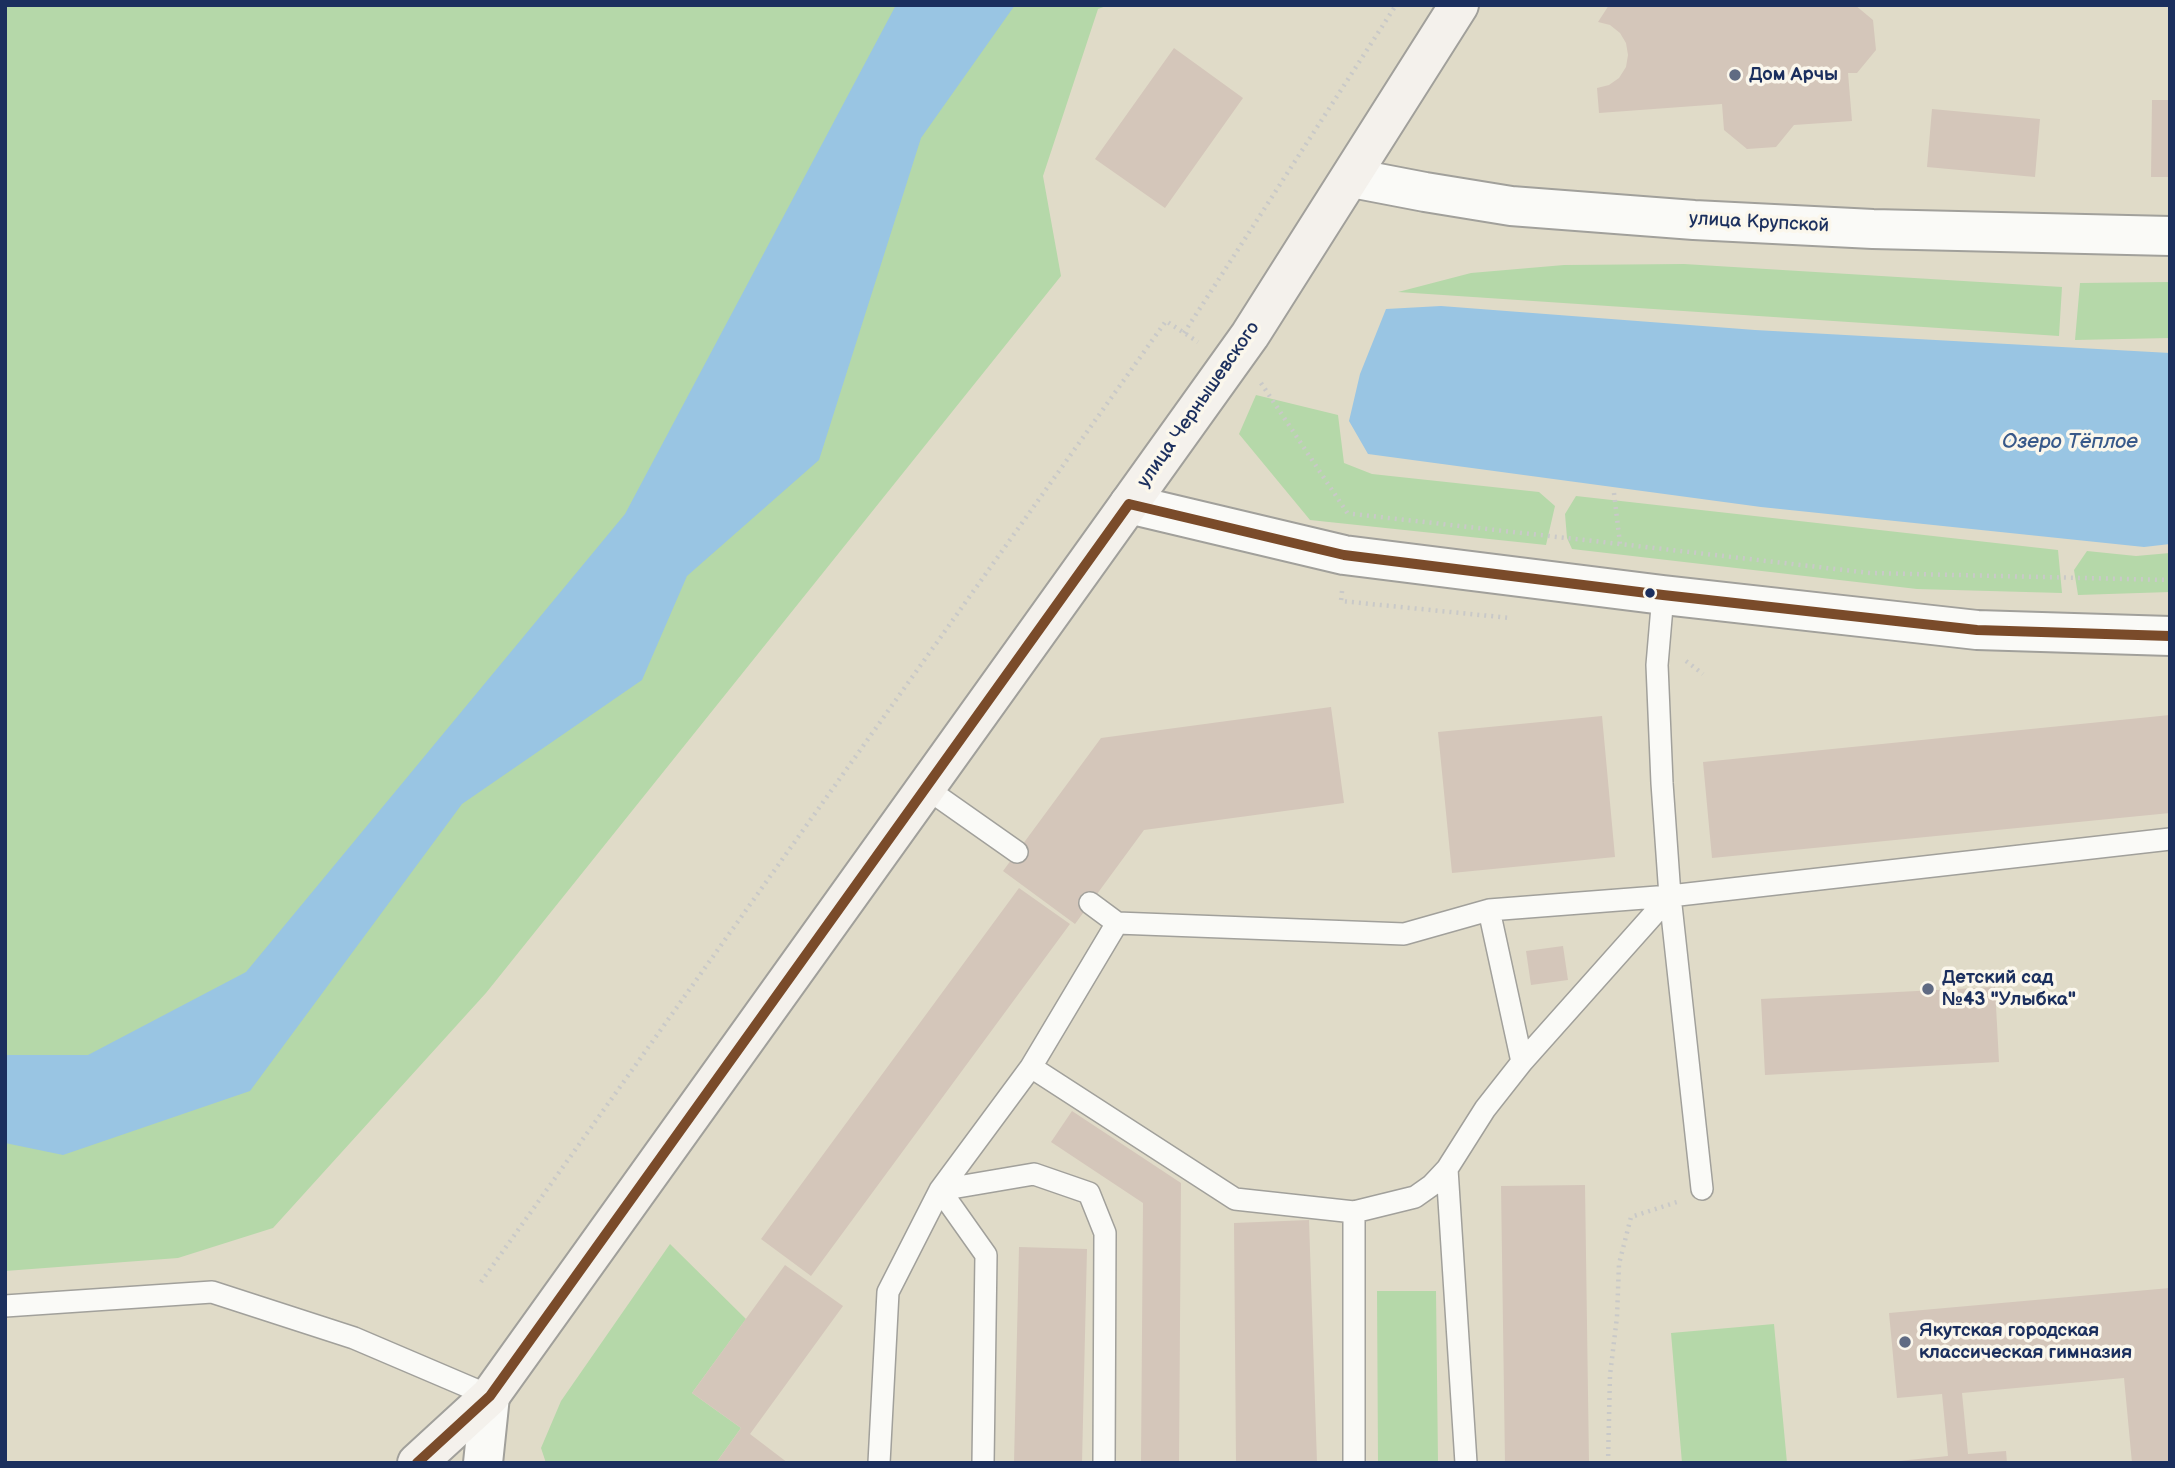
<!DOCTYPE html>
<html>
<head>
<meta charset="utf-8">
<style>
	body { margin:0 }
	#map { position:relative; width:2175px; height:1468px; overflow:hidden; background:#e0dbc8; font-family:"Balsamiq Sans",sans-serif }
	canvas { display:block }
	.frame { position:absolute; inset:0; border:7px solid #1b2f5e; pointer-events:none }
</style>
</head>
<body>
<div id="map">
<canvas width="2175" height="1468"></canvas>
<div class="frame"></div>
</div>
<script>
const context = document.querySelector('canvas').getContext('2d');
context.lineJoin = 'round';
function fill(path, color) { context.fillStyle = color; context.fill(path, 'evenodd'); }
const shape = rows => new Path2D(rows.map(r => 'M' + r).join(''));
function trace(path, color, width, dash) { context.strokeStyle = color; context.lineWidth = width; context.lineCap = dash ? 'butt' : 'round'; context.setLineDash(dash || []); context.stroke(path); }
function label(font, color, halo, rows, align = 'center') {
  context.font = font + ' "Balsamiq Sans",sans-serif'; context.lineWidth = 7; context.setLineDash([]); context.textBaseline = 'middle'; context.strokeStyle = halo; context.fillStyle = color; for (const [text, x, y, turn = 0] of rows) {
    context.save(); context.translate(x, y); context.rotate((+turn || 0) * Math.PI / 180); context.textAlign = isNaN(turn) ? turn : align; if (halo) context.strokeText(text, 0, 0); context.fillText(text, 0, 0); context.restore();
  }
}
const green = shape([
	[5,5,1109,5,1098,9,1043,176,1061,276,486,993,273,1228,178,1258,5,1271],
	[1684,264,2062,287,2059,336,1398,292,1471,273,1564,265],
	[2170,282,2170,338,2075,340,2080,283],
	[1256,395,1338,415,1344,463,1372,474,1539,492,1555,506,1546,545,1310,520,1239,434],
	[1576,496,2058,550,2062,593,1917,589,1572,549,1567,538,1565,514],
	[2087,551,2136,556,2170,553,2170,592,2078,595,2074,570],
	[670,1244,746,1319,692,1393,741,1428,716,1463,546,1463,541,1448,561,1401],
	[1377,1291,1436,1291,1438,1463,1378,1463],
	[1774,1324,1787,1463,1682,1463,1671,1333]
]);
const water = shape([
	[896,5,1015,5,921,138,819,460,687,576,642,680,462,804,250,1091,63,1155,5,1143,5,1055,88,1055,246,972,625,514],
	[1441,306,1755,330,2170,353,2170,544,2144,547,1761,507,1368,454,1349,421,1360,374,1386,309]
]);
const building = shape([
	[1609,5,1855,5,1873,20,1876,50,1857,73,1848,73,1852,121,1794,125,1776,147,1747,149,1724,130,1722,104,1599,113,1597,88,1609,85,1619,78,1626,67,1628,55,1626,43,1620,33,1610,25,1598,22],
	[1174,48,1243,98,1165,208,1095,159],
	[2152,100,2170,100,2170,177,2151,177],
	[1932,109,2040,119,2035,177,1927,167],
	[1331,707,1344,803,1144,830,1075,924,1003,871,1101,738],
	[2170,715,2170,813,1712,858,1703,762],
	[1602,716,1615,857,1452,873,1438,732],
	[1019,888,1070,924,811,1276,761,1239],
	[1563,946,1568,980,1531,985,1526,951],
	[1995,987,1999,1062,1765,1075,1761,999],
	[1072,1111,1181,1183,1179,1463,1141,1463,1143,1203,1051,1142],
	[1585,1185,1589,1463,1505,1463,1501,1186],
	[1309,1220,1317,1463,1236,1463,1234,1223],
	[1019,1247,1087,1249,1082,1463,1014,1463],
	[785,1265,843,1306,750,1434,788,1463,716,1463,741,1428,692,1393],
	[2170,1288,2170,1463,2132,1463,2124,1378,1962,1393,1968,1454,2006,1451,2007,1463,1899,1463,1899,1461,1948,1456,1942,1394,1897,1398,1889,1313]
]);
const path = shape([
	[1184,333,1396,5],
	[1261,383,1348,514],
	[1614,493,1620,544,1870,573,2170,580],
	[1353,514,1620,544],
	[1342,591,1341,601,1510,618],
	[1686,661,1703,674],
	[481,1282,1166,321,1198,342],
	[1608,1463,1610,1375,1617,1317,1619,1264,1631,1217,1677,1202]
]);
const service = shape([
	[926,788,1017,852],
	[1670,896,1702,1189],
	[1090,903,1117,923,1404,934,1489,910,1670,896,2170,839],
	[1489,910,1522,1062],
	[1031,1067,1117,923],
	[1447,1169,1466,1463],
	[940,1190,1034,1174,1089,1193,1105,1233,1104,1463],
	[940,1190,986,1255,983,1463],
	[1354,1212,1354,1463],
	[5,1306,212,1292,354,1338,490,1396],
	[879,1463,888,1292,940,1190,1031,1067,1235,1199,1354,1212,1415,1197,1432,1185,1447,1169,1485,1109,1522,1062,1670,896,1662,783,1657,665,1663,595]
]);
const minor = shape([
	[1352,178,1425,192,1511,206,1694,220,1873,229,2170,236]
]);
const tertiary = shape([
	[1129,504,1344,555,1663,595,1977,630,2170,636],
	[483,1463,490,1396]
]);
const secondary = shape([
	[417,1463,490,1396,1129,504,1250,335,1459,5]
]);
const bus1 = shape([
	[1129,504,1344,555,1663,595,1977,630,2170,636],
	[417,1463,490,1396,1129,504]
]);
const markers = [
	[1735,75,7,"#606b83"],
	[1650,593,6,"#1b2f5e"],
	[1928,989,7,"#606b83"],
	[1905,1342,7,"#606b83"]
];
const poiNames = [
	["Дом Арчы",1749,75],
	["Детский сад",1942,978],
	["№43 \"Улыбка\"",1942,1000],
	["Якутская городская",1919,1331],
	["классическая гимназия",1919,1353]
];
const streetNames = [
	["улица Крупской",1759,223,3],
	["улица Чернышевского",1199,405,-55]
];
const waterNames = [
	["Озеро Тёплое",2070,443]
];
fill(green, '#b5d8a9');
fill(water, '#99c5e3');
fill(building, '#d4c6ba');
trace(service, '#a1a09b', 24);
trace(minor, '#a1a09b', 42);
trace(tertiary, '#a1a09b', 42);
trace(secondary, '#a1a09b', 42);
trace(path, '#c9c9c8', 4.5, [2, 5]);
trace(service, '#fafaf7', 21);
trace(minor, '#fafaf7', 38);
trace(tertiary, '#fafaf7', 38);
trace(secondary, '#f4f1ec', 38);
trace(bus1, '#7a4b2a', 10);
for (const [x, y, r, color] of markers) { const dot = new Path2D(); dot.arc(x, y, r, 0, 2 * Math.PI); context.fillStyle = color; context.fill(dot); trace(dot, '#fbf7ec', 2.5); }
label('bold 19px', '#1b2f5e', '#fbf7ec', poiNames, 'left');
label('19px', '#1b2f5e', '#fbf7ec', streetNames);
label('italic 21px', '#38598a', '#fbf7ec', waterNames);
</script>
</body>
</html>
